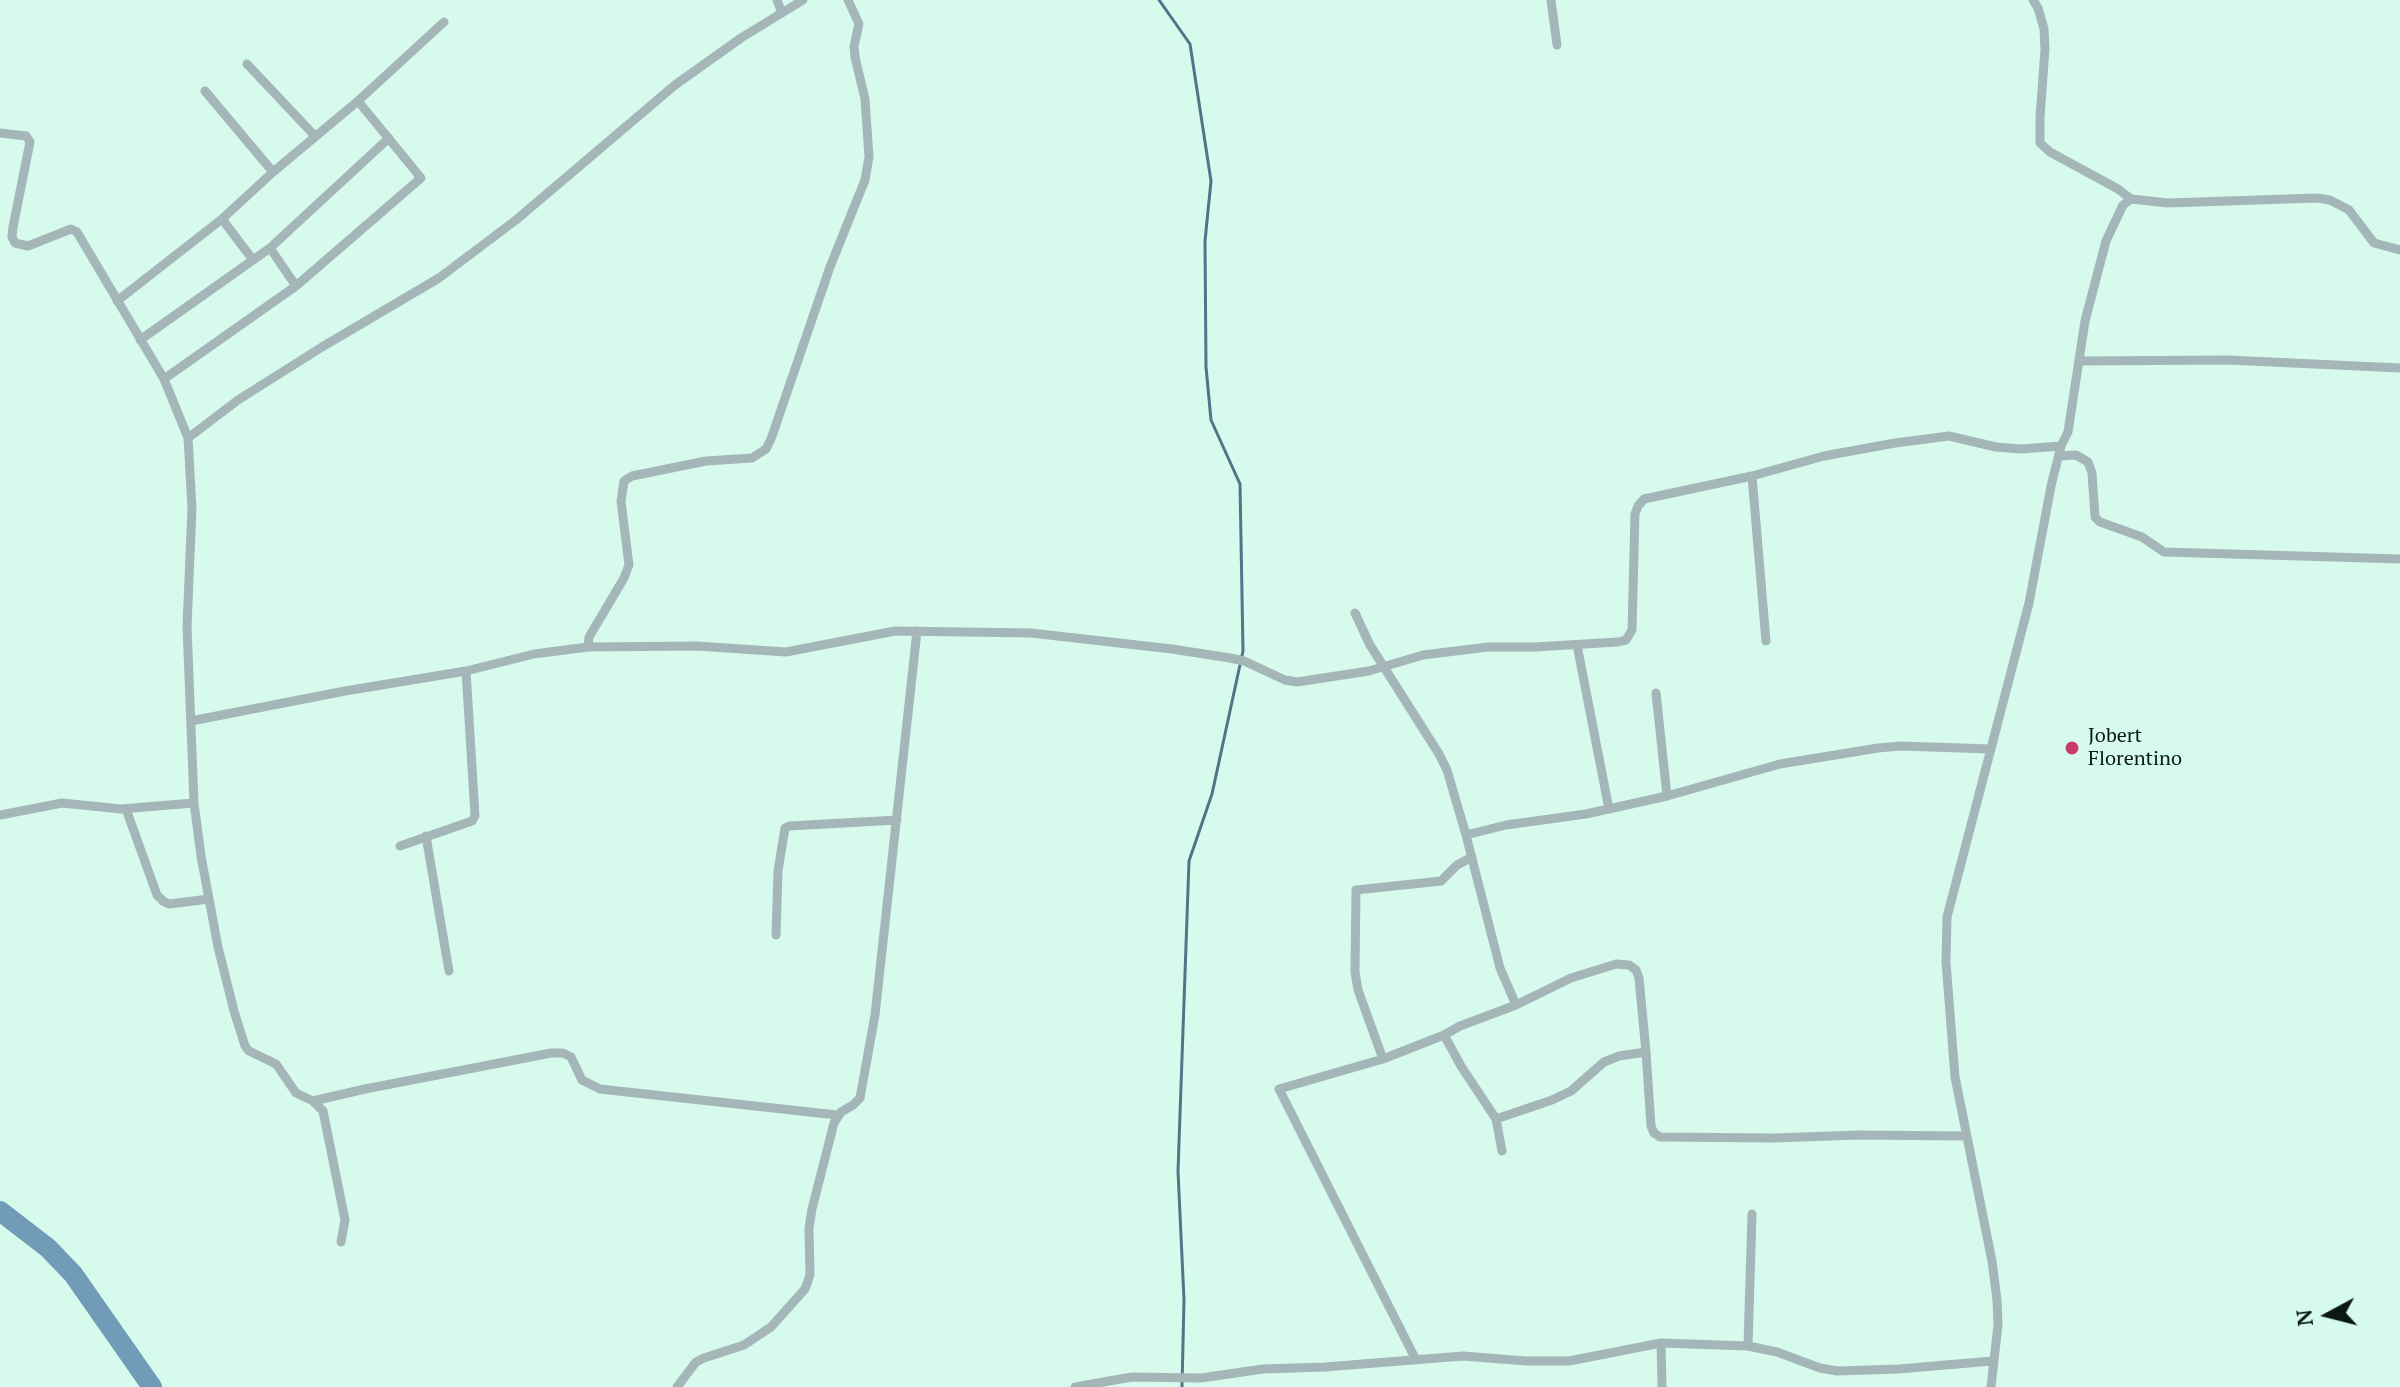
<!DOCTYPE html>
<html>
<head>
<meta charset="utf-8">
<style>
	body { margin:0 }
	#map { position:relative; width:2400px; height:1387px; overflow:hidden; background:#d6fbed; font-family:"PT Serif",serif }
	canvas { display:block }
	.north { position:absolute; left:2288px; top:1275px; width:80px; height:80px; -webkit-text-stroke:6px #d6fbed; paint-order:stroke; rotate:263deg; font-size:22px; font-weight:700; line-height:32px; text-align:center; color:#0a1813 }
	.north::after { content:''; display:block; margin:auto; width:28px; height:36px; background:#0a1813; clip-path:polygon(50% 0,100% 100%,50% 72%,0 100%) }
</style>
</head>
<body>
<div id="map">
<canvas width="2400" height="1387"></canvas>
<div class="north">N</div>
</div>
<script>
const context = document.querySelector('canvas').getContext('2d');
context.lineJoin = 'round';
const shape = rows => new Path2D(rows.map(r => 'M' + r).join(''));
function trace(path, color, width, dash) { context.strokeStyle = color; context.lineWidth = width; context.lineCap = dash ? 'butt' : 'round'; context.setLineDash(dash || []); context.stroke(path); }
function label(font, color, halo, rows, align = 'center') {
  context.font = font + ' "PT Serif",serif'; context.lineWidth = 7; context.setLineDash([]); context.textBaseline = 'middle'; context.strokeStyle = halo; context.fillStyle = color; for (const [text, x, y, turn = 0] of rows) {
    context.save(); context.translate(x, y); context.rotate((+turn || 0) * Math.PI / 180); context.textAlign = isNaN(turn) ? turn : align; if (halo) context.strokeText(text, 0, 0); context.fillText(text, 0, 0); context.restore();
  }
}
const stream = shape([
	[1159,0,1190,44,1211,181,1205,241,1206,367,1211,420,1240,484,1243,651,1212,794,1189,861,1178,1171,1184,1300,1182,1387]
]);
const river = shape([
	[0,1211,48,1248,73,1274,152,1387]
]);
const street = shape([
	[777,0,782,13],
	[1551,0,1557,45],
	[2033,0,2038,8,2044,29,2045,49,2040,117,2040,143,2050,152,2118,189,2131,199],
	[247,64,315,136],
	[205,91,273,172],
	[0,133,26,136,30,142,13,227,12,237,15,243,28,246,71,229,77,232,164,379,188,438,192,508,187,626,194,803,201,856,218,947,234,1011,245,1046,249,1051,276,1064,296,1093,313,1101,365,1089,551,1053,563,1053,571,1057,582,1080,600,1089,837,1115],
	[222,219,253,260],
	[270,248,296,286],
	[117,301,222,219,273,172,358,101,444,22],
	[140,340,270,248,389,138],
	[2080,361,2228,360,2400,368],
	[164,379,296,286,421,178,358,101],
	[188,438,238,400,322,347,439,278,516,220,675,85,741,38,803,0],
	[2059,456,2076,455,2088,462,2092,473,2095,517,2100,522,2142,537,2164,552,2400,559],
	[1752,476,1766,641],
	[1355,613,1370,645,1439,754,1447,770,1466,835,1506,825,1586,814,1667,796,1780,764,1878,748,1900,746,1991,749],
	[1577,645,1609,809],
	[588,647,589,637,624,578,629,565,621,501,624,481,632,476,706,461,752,458,766,449,771,439,830,267,865,180,869,157,865,99,855,57,854,46,859,24,848,0],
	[1656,693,1667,796],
	[191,721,345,691,466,671,534,654,588,647,697,646,786,652,895,631,1031,633,1172,649,1230,658,1244,661,1285,680,1297,682,1369,671,1423,655,1488,647,1535,647,1618,642,1626,640,1632,630,1635,514,1638,506,1644,499,1752,476,1824,456,1895,443,1949,436,1996,447,2021,449,2061,446],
	[126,809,157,895,163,901,169,904,209,899],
	[0,815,62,803,121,809,194,803],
	[1466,835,1500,968,1516,1005,1571,978,1616,964,1629,965,1636,970,1639,978,1646,1052,1651,1126,1654,1133,1660,1137,1774,1138,1859,1135,1965,1136],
	[426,836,449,971],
	[400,846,472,821,475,816,466,671],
	[776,935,778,871,785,828,789,826,897,820],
	[1444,1035,1461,1066,1496,1119],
	[1383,1059,1358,990,1355,972,1356,890,1441,881,1457,865,1472,857],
	[313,1101,323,1111,345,1220,341,1242],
	[1502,1151,1496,1119,1552,1100,1571,1091,1604,1062,1619,1056,1646,1052],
	[1661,1343,1662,1387],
	[1748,1346,1752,1214],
	[1416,1360,1279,1089,1383,1059,1444,1035,1460,1026,1516,1005],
	[677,1387,696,1362,704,1358,744,1345,771,1327,805,1289,810,1275,809,1228,812,1209,834,1123,841,1112,853,1105,860,1098,875,1015,917,631],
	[1075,1387,1132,1377,1201,1378,1263,1369,1325,1367,1463,1356,1526,1361,1569,1361,1661,1343,1748,1346,1777,1352,1820,1368,1837,1371,1899,1369,1992,1361],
	[1991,1387,1998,1325,1997,1300,1992,1261,1955,1077,1946,962,1947,917,2029,603,2051,486,2061,446,2068,432,2085,321,2106,241,2123,205,2131,199,2168,203,2317,198,2330,200,2349,210,2374,243,2400,250]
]);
const markers = [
	[2072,748,8,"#c63a6d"]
];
const poiNames = [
	["Jobert",2088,736],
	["Florentino",2088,759]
];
trace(stream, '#537486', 3);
trace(river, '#729bb8', 20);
trace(street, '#a5b6b8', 9);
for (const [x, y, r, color] of markers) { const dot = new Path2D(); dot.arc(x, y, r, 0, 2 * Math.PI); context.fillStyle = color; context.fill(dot); trace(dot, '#d6fbed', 3); }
label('20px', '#0a1813', '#d6fbed', poiNames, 'left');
</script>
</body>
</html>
